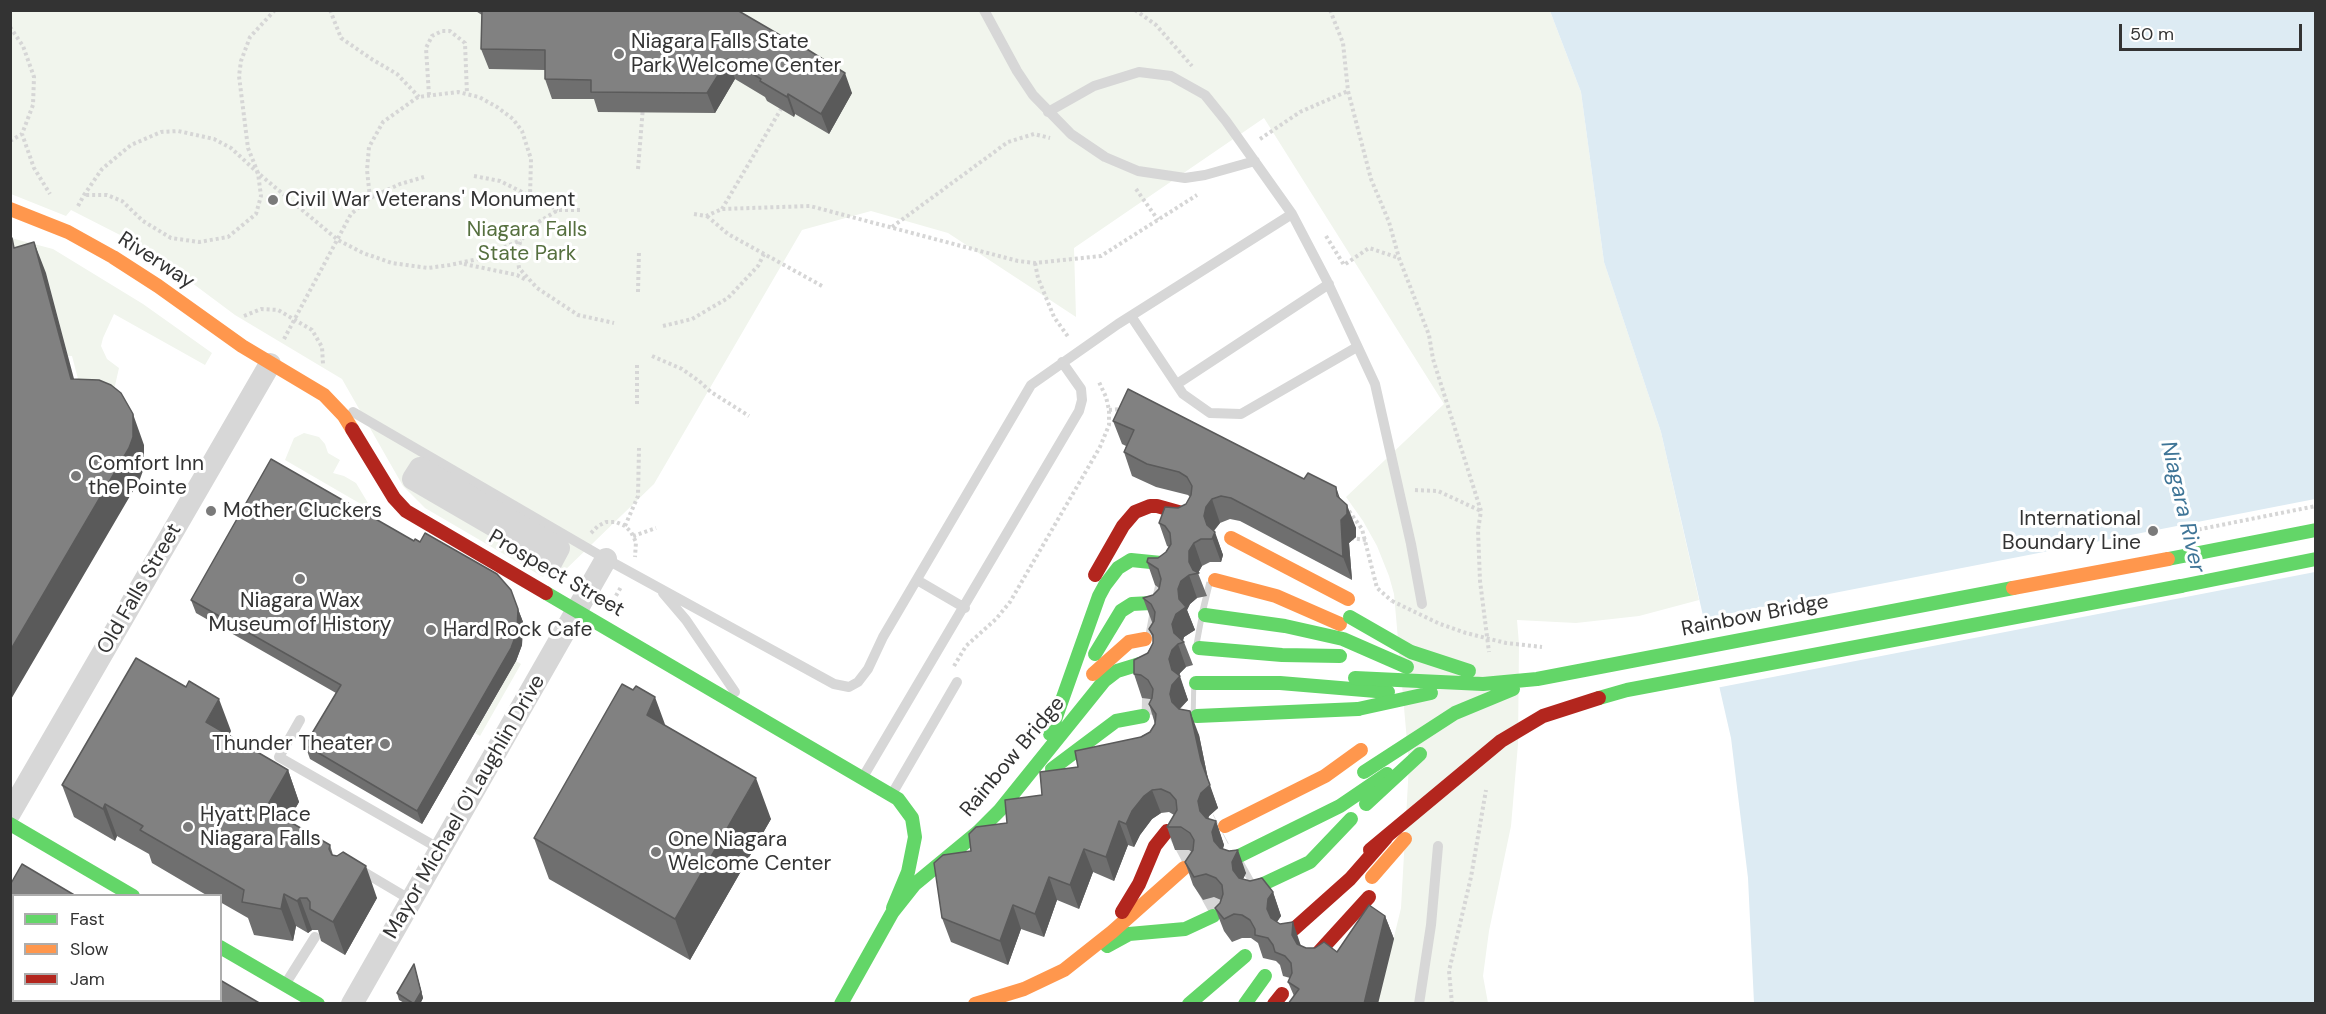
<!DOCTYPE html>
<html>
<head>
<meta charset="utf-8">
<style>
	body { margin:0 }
	#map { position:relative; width:2326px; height:1014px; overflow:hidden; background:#fff; font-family:"DM Sans",sans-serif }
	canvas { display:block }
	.frame { position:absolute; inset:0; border:12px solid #333; pointer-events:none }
	.legend { position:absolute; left:12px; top:894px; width:210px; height:108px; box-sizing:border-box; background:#fff; border:2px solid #adadad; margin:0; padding:8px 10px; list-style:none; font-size:18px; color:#333 }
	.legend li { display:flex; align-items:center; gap:12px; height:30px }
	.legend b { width:30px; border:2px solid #adadad }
	.scale { position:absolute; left:2119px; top:24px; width:183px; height:27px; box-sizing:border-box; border:3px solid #333; border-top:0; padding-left:8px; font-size:18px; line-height:21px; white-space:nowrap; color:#333; -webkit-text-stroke:4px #fff; paint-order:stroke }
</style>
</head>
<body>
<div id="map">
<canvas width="2326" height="1014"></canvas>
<div class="frame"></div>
<ul class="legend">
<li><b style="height:8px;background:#63d668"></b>Fast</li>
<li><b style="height:8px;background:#ff974d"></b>Slow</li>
<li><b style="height:8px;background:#b3261e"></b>Jam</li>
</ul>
<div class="scale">50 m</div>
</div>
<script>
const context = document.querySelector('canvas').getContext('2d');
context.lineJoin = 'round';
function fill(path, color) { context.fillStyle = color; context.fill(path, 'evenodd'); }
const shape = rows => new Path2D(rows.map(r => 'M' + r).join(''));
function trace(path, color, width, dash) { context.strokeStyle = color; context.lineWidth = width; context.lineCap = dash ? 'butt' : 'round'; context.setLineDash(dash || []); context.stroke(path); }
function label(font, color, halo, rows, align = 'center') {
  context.font = font + ' "DM Sans",sans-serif'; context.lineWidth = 6; context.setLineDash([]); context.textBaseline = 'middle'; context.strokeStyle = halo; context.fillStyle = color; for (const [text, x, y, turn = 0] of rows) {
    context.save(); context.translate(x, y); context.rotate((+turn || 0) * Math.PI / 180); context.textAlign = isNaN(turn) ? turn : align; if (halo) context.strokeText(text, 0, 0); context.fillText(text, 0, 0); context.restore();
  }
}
const green = shape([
	[11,11,1550,11,1581,92,1604,262,1661,432,1699,600,1639,616,1576,623,1517,620,1519,644,1518,744,1511,826,1489,931,1483,976,1488,1003,1378,1003,1401,908,1409,764,1394,594,1389,576,1377,546,1363,521,1346,497,1444,404,1264,118,1074,248,1076,317,948,233,871,211,802,230,654,484,561,574,552,578,545,574,543,577,425,508,403,486,342,379,235,315,176,271,122,236,71,210,66,216,11,194],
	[11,238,53,249,143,304,212,353,205,365,114,314,103,338,101,346,107,359,119,368,114,390,85,390,82,379,78,379,72,356,68,356,46,273,26,278],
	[304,433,319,437,325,444,328,453,340,460,333,473,344,476,356,483,368,503,366,507,285,460,294,438],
	[516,661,521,664,480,736,475,733]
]);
const water = shape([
	[1550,11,2315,11,2315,1003,1754,1003,1748,878,1731,738,1661,432,1604,262,1581,92]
]);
const pier = shape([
	[2315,499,2315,572,1716,688,1701,619]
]);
const highwayTunnel = shape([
	[1155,586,1209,599],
	[1148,621,1202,631],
	[1142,698,1196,699],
	[1177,852,1221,829],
	[1201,898,1249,871]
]);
const path = shape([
	[275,10,250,37,241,61,239,76,248,148,258,173,338,240,363,253,392,263,428,268,450,265,478,259,521,240],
	[330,10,341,38,373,60,397,74,419,97],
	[1135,10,1156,25,1192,66],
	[1330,10,1343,43,1348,91,1371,179,1389,222,1399,258,1429,335,1433,359,1481,511,1478,530,1480,581,1489,652],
	[10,27,23,46,34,77,33,105,22,134,34,168,50,194],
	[429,95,426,48,432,36,442,31,450,31,465,43,467,94],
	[1260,139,1300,112,1348,91],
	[10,141,22,134],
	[638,169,643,107],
	[474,176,500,181,558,210],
	[1136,189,1158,220],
	[370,198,367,170,369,147,383,122,418,97,458,92,479,97,497,107,513,119,522,131,531,159,530,197],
	[78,206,84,195,102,169,131,145,161,132,178,131,214,139,231,148,258,173,261,196,256,214,228,237,199,242,171,238,143,221,122,201,107,195,84,195],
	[722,209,781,109],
	[580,210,558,210,537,223,521,240,517,251,519,268,537,288,578,315,614,323],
	[694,214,706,216,722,209,810,206,965,247,1018,261,1035,263,1101,256,1197,195],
	[707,216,728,234,824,287],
	[892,227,1008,142,1034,134,1050,138],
	[1326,236,1344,265,1369,248,1399,258],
	[1035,263,1038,278,1054,317,1069,338],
	[464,264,517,275,526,280],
	[638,292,639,251],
	[244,316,261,309,278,310,312,330,322,347,323,364],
	[663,326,692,319,728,298,758,266,764,254],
	[284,339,351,214,370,198,400,184,424,177],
	[652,356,682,369,699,381,711,392,749,416],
	[637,404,637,362],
	[1109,410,1123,409],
	[1415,490,1438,491,1481,511],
	[1349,511,1362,529,1377,588,1392,601],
	[625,526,638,496,639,448],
	[591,533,598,526,606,522,616,522,625,526,631,532,636,542,635,557],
	[633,536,656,528],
	[1351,538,1366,540],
	[613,601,621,587],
	[954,666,966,646,996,619,1010,602,1100,447,1109,425,1109,410,1106,397,1099,382],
	[1452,1004,1449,971,1471,877,1486,790]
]);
const lane = shape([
	[984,10,1017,71,1033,95,1071,134,1105,157,1138,171,1185,178,1205,175,1255,161],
	[1048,112,1094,86,1139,72,1171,76,1205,95,1226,121,1292,214,1327,281,1375,384,1411,544,1422,604],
	[1131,316,1183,394,1210,413,1241,414,1357,347],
	[1177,384,1329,284],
	[353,412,606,559,834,684,849,687,858,682,868,669,883,637,1031,385,1118,324,1292,214],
	[917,580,965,608],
	[663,593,686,620,735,692],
	[300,720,279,757,440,849],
	[863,777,1079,411,1082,400,1081,389,1062,362],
	[892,794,957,682],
	[357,868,411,900],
	[286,983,315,937],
	[1419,1004,1431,925,1438,846]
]);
const street = shape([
	[420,468,559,548,551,563,549,558,413,479,420,468],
	[10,813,270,364],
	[352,1004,606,559]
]);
const fast = shape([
	[2168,559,2316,530],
	[2181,586,2316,559],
	[546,593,898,799,912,818,915,837,908,872,893,908],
	[1205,615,1285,626,1343,639,1407,667],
	[1199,648,1282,655,1340,656],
	[1095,654,1121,611,1132,604,1151,603],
	[1196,683,1280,683,1388,692],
	[1197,716,1358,709],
	[1050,734,1099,596,1105,585,1118,568,1131,560,1161,563],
	[1052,769,1116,721,1143,716],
	[10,824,133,896],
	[1239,856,1340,806,1387,774],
	[1259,886,1310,862,1351,819],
	[1107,946,1129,934,1185,929,1213,916],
	[220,947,318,1004],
	[841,1004,892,913,915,884,978,832,1000,810,1104,681,1117,671,1143,663],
	[1189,1004,1245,956],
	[1245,1004,1265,976]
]);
const slow = shape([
	[10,209,68,232,113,257,158,286,242,346,324,395,344,416,352,429],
	[1231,538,1348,599],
	[1215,580,1276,596,1340,624],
	[1093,674,1129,642,1145,639],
	[1225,826,1325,776,1361,750],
	[975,1004,1024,989,1064,970,1112,932,1184,868]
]);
const jam = shape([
	[352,429,394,498,406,511,546,593],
	[1095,575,1123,526,1135,512,1150,506,1157,506,1182,513],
	[1122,912,1139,884,1155,846,1167,831],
	[1294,929,1350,879,1386,838],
	[1318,953,1369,897],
	[1274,1004,1282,994]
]);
const pathBridge = shape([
	[2181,533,2316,506],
	[1392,601,1440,624,1466,633,1506,643,1542,647]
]);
const fastBridge = shape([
	[1350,617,1411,652,1469,671],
	[1355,678,1483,684,1537,679,2013,588],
	[1599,698,1627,690,2181,586],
	[1358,709,1431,693],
	[1364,772,1455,713,1513,689],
	[1366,804,1420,754]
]);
const slowBridge = shape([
	[2013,588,2168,559],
	[1372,877,1405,839]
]);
const jamBridge = shape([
	[1370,850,1501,741,1543,716,1599,698]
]);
const wall = shape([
	[474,10,737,10,852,93,829,134,795,114,794,117,767,101,765,97,735,79,715,113,598,112,594,99,552,99,545,79,545,70,489,69,481,49,482,15],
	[1113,421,1340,498,1356,528,1356,537,1349,543,1352,580,1240,521,1230,519,1220,523,1214,531,1223,555,1221,562,1210,562,1202,566,1198,573,1207,596,1197,598,1190,604,1187,610,1195,630,1184,637,1183,641,1184,642,1193,665,1186,667,1180,673,1179,676,1188,700,1180,709,1199,735,1209,784,1218,808,1209,816,1208,819,1216,821,1224,845,1223,849,1246,873,1243,879,1273,892,1281,916,1277,922,1301,946,1306,948,1337,952,1385,916,1394,939,1294,996,1288,982,1290,978,1283,976,1280,965,1276,961,1263,958,1258,943,1251,938,1242,938,1232,942,1224,931,1215,908,1220,903,1221,900,1214,897,1203,900,1193,885,1185,862,1192,852,1189,850,1175,850,1167,827,1174,815,1169,812,1161,813,1152,819,1140,835,1134,847,1128,845,1114,881,1093,872,1079,909,1057,900,1044,937,1021,929,1008,965,951,942,942,918,971,851,1078,767,1150,732,1155,724,1149,704,1152,700,1150,699,1142,698,1134,674,1153,643,1153,638,1149,629,1153,623,1152,622,1143,598,1153,595,1159,588,1155,585,1147,562,1158,558,1166,552,1169,547,1167,546,1159,523,1178,508,1186,504,1190,497,1188,495,1156,487,1132,476,1124,452,1126,446,1122,444],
	[191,600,518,609,523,622,522,645,516,661,422,824,310,759,305,745,336,693,196,613],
	[665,725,771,819,690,960,549,879,534,838],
	[231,731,229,735,288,770,299,802,288,821,330,845,333,855,377,898,345,955,321,941,318,930,312,930,308,933,296,926,293,941,254,935,248,918,220,902,220,896,208,896,152,863,149,854,117,836,115,841,74,817,62,785],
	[414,964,423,998,420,1004,406,1004,399,1000,397,993]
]);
const shadedWall = shape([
	[728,59,735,79,715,113,707,93],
	[845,73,852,93,829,134,821,114],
	[788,94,795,114,794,117,787,97],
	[34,242,46,273,82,409,71,379],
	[133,414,144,445,144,468,140,479,10,701,10,651],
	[1336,487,1344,510,1347,505,1356,528,1356,537,1349,543,1352,580,1343,557,1341,520],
	[1212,499,1220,523,1214,530,1213,537,1215,532,1223,555,1221,562,1204,516,1206,507],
	[1194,543,1202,566,1198,573,1193,574,1189,562,1189,551],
	[1189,575,1197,598,1190,604,1187,610,1195,630,1184,637,1182,643,1174,633,1172,624,1179,599,1178,589,1181,581],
	[518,609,523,622,522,645,516,661,422,824,417,811],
	[1178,644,1186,667,1180,673,1179,677,1180,676,1188,700,1180,708,1178,717,1170,694,1172,670,1169,659,1172,650],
	[655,697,670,738,647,715],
	[219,699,231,731,217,754,206,722],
	[1190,711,1199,735,1209,784,1201,761],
	[288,770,299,802,277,840,266,808],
	[756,778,771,819,690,960,675,919],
	[1210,785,1218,808,1209,816,1206,824,1200,811,1198,801,1201,793],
	[1152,790,1161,813,1152,819,1140,835,1134,847,1126,824,1132,811,1144,796],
	[105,804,117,836,115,841,103,809],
	[1119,821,1128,845,1114,881,1106,857],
	[1216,821,1224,845,1220,855,1214,841,1212,832],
	[1084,849,1093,872,1079,909,1070,885],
	[1238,850,1246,873,1240,885,1233,870,1232,862],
	[366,866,377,898,345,955,333,922],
	[1049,877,1057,900,1044,937,1035,914],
	[1273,892,1281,916,1276,923,1276,932,1267,909,1268,899],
	[284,894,296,926,293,941,281,909],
	[300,898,312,930,308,933,297,901],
	[1013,905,1021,929,1008,965,1000,941],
	[1385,916,1394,939,1378,1004,1364,1004],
	[1293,922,1301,946,1300,958,1292,935],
	[414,964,423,998,420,1004,414,1004]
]);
const building = shape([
	[482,10,737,10,785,38,786,36,845,73,821,114,788,94,787,97,760,81,761,79,728,59,707,93,591,92,591,80,545,79,545,50,481,49,482,10],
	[10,238,12,238,14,248,34,242,71,379,99,380,111,385,121,393,133,414,133,437,129,448,10,651,10,238],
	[1128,389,1304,479,1308,473,1336,487,1337,496,1347,505,1347,514,1341,520,1343,557,1231,498,1221,496,1212,499,1206,507,1204,516,1207,525,1215,532,1212,539,1201,539,1194,543,1189,551,1189,562,1193,570,1199,573,1189,575,1181,581,1178,589,1179,599,1186,607,1176,614,1172,624,1174,633,1184,642,1178,644,1172,650,1169,659,1172,670,1180,676,1172,685,1170,694,1172,702,1179,709,1190,711,1201,761,1210,785,1201,793,1198,801,1200,811,1206,818,1216,821,1212,832,1214,841,1220,848,1229,851,1238,850,1232,862,1233,870,1239,878,1250,881,1262,878,1273,892,1268,899,1267,909,1271,918,1280,924,1293,922,1292,935,1297,944,1306,948,1315,948,1324,942,1337,952,1369,905,1385,916,1364,1004,1288,1004,1299,989,1288,982,1292,973,1291,963,1285,956,1275,952,1273,945,1268,938,1255,935,1255,929,1250,920,1242,915,1234,914,1224,919,1215,908,1220,903,1223,894,1222,885,1216,878,1206,874,1194,877,1185,862,1193,850,1194,840,1190,833,1181,827,1167,827,1177,810,1176,800,1170,793,1161,789,1152,790,1144,796,1132,811,1126,824,1119,821,1106,857,1084,849,1070,885,1049,877,1035,914,1013,905,1000,941,942,918,934,863,943,855,971,851,969,834,976,827,1007,823,1005,800,1042,795,1040,772,1078,767,1075,751,1141,737,1150,732,1155,724,1156,714,1149,704,1152,698,1153,689,1148,680,1141,675,1134,674,1134,660,1148,653,1153,643,1153,635,1149,629,1154,621,1155,612,1151,604,1143,598,1153,595,1159,589,1161,579,1158,569,1147,562,1148,558,1158,558,1166,552,1171,544,1170,533,1165,526,1159,523,1165,507,1178,508,1186,504,1191,495,1192,486,1187,477,1179,472,1147,464,1124,452,1134,430,1113,421,1128,389],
	[271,459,414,541,415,539,420,542,425,533,497,574,511,590,518,609,517,632,511,648,417,811,305,745,341,685,191,600,271,459],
	[136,658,186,687,189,681,219,699,206,722,288,770,266,808,330,845,329,849,332,855,337,856,343,852,366,866,333,922,310,909,310,902,307,898,300,898,297,901,284,894,281,909,242,902,244,890,140,830,143,826,105,804,103,809,62,785,136,658],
	[622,684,633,690,636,686,655,697,647,715,756,778,675,919,534,838,622,684],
	[22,864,76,896,14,896,14,1000,220,1000,220,980,261,1004,10,1004,10,885,22,864],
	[414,964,421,992,414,1004,397,993,414,964]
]);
const markers = [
	[619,54,6,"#7a7a7a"],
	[273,200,6,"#7a7a7a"],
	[76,476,6,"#7a7a7a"],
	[211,511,6,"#7a7a7a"],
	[2153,531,6,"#7a7a7a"],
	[300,579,6,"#7a7a7a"],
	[431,630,6,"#7a7a7a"],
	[385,744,6,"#7a7a7a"],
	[188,827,6,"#7a7a7a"],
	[656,852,6,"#7a7a7a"]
];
const poiNames = [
	["Niagara Falls State",631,42],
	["Park Welcome Center",631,66],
	["Civil War Veterans' Monument",285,200],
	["Comfort Inn",88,464],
	["the Pointe",88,488],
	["Mother Cluckers",223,511],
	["International",2141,519,"right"],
	["Boundary Line",2141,543,"right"],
	["Niagara Wax",300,601,"center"],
	["Museum of History",300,625,"center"],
	["Hard Rock Cafe",443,630],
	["Thunder Theater",373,744,"right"],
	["Hyatt Place",200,815],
	["Niagara Falls",200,839],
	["One Niagara",668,840],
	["Welcome Center",668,864]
];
const parkNames = [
	["Niagara Falls",527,230],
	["State Park",527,254]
];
const streetNames = [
	["Riverway",156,261,33],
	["Prospect Street",556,574,30],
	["Old Falls Street",140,589,-60],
	["Rainbow Bridge",1755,616,-11],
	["Rainbow Bridge",1013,757,-50],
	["Mayor Michael O'Laughlin Drive",465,807,-60]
];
const waterNames = [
	["Niagara River",2182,507,77]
];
fill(green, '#f1f5ed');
fill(water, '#ddebf3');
fill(pier, '#fff');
trace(highwayTunnel, '#d6d6d6', 33, [33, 16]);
trace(path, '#d6d6d6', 4, [3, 3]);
trace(lane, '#d7d7d7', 10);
trace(street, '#d7d7d7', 22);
trace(fast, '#63d668', 14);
trace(slow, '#ff974d', 14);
trace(jam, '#b3261e', 14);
trace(pathBridge, '#d6d6d6', 4, [3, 3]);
trace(fastBridge, '#63d668', 14);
trace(slowBridge, '#ff974d', 14);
trace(jamBridge, '#b3261e', 14);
fill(wall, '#6f6f6f');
fill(shadedWall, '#5a5a5a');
fill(building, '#818181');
trace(building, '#5a5a5a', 1.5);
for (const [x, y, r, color] of markers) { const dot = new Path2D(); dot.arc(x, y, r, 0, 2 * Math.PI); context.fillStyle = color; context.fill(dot); trace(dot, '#fff', 2); }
label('21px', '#333', '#fff', poiNames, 'left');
label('21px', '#56703f', '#fff', parkNames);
label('21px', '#333', '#fff', streetNames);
label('italic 22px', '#3f7597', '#fff', waterNames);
</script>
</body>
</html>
